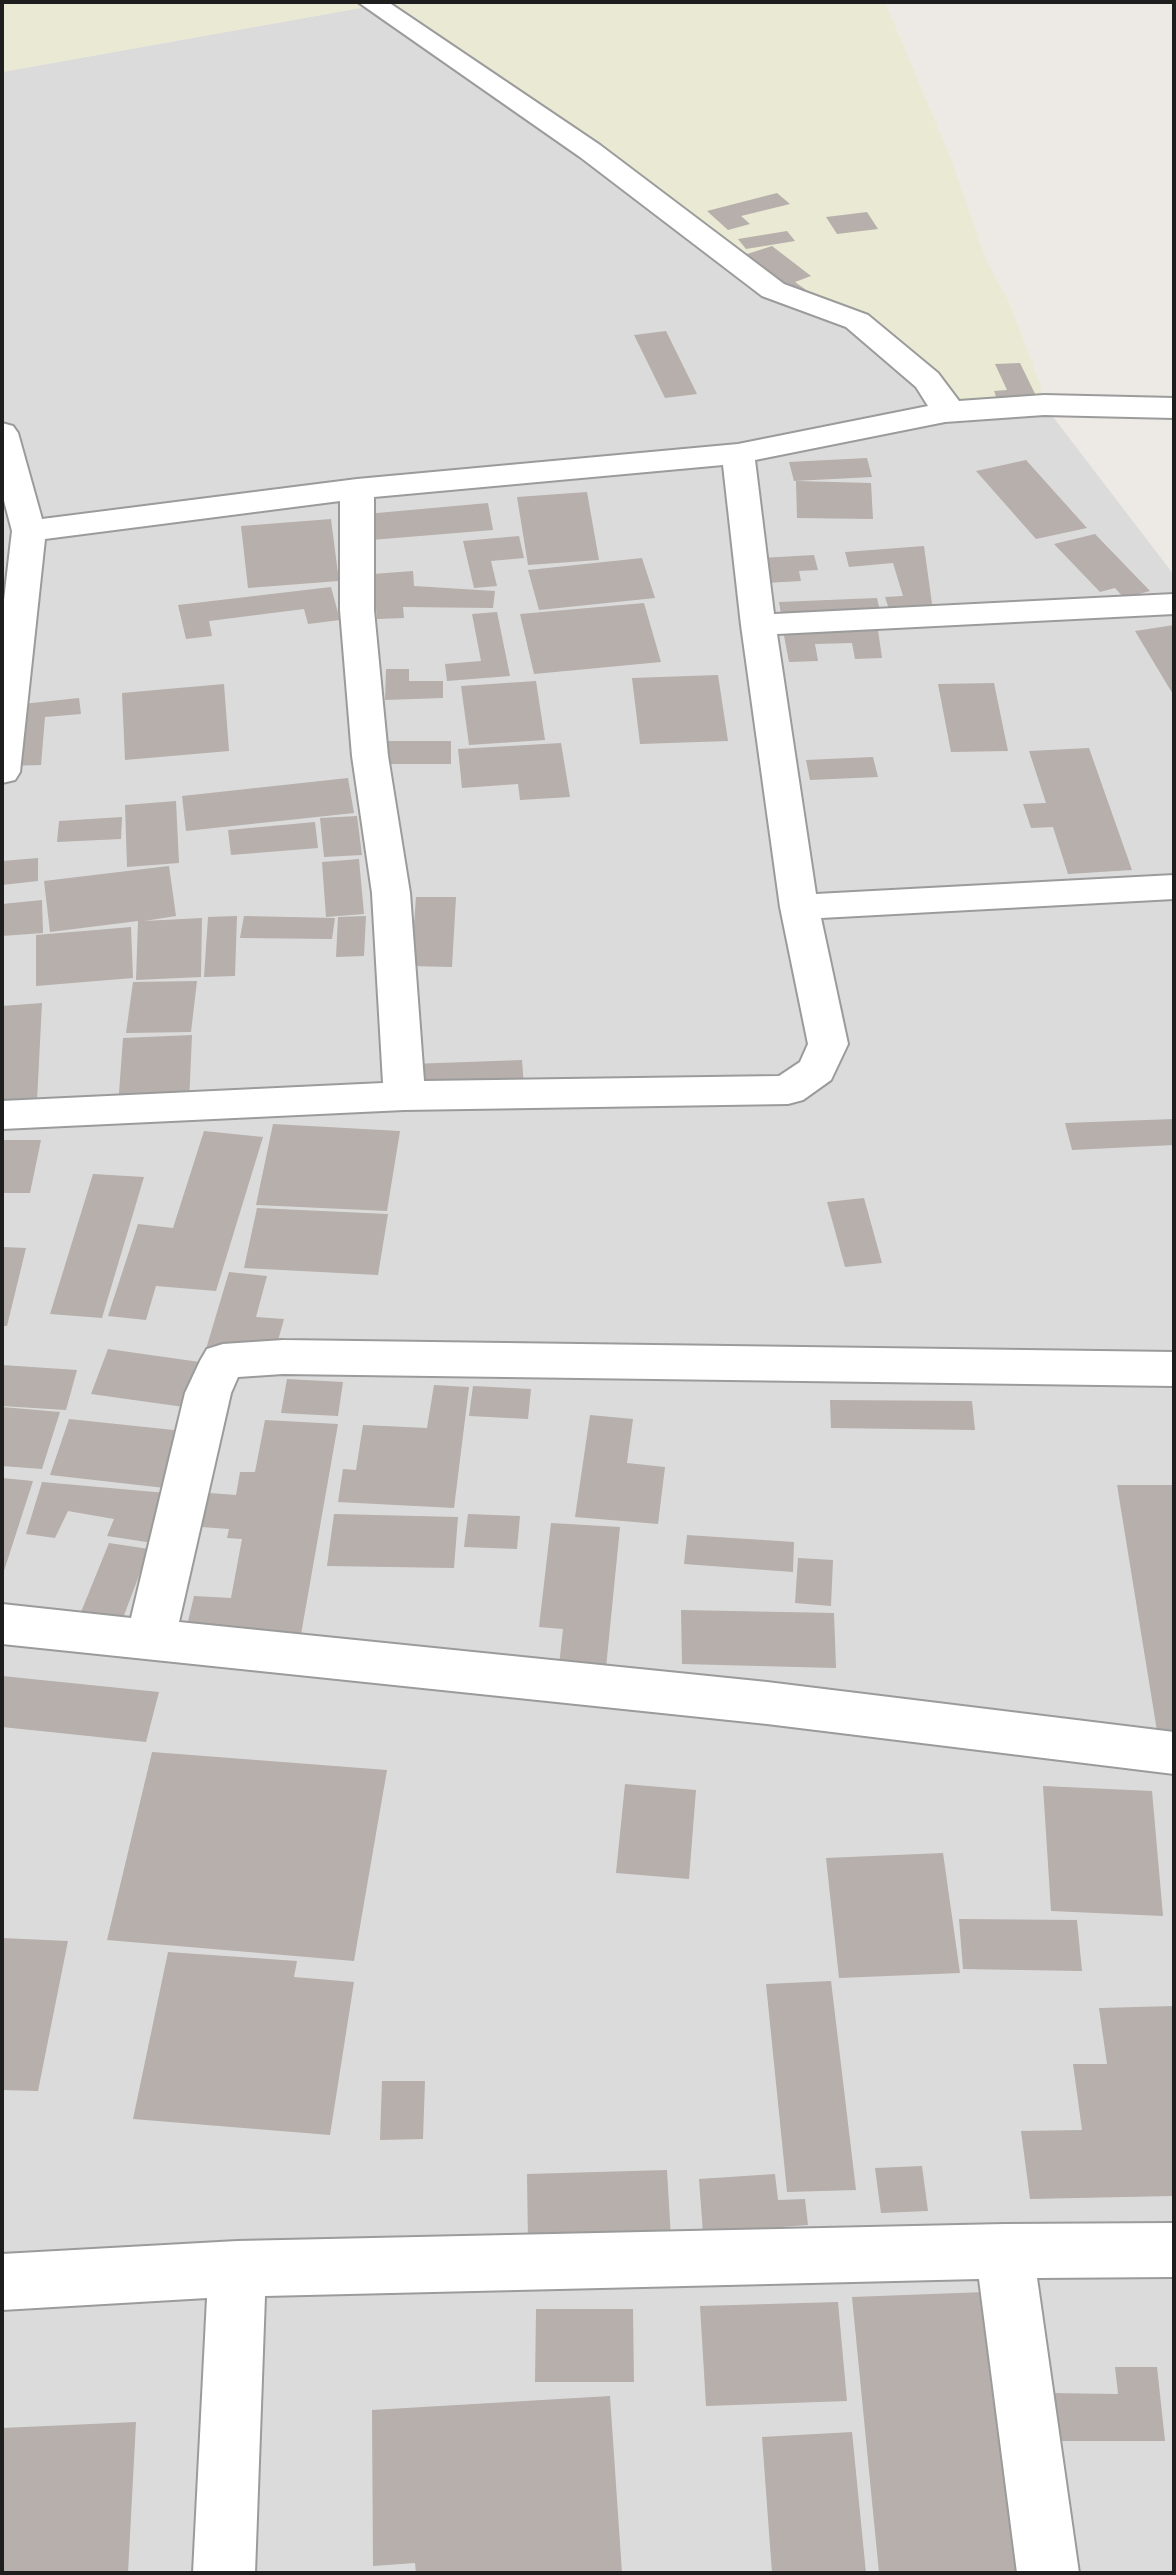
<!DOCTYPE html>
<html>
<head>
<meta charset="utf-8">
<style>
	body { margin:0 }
	#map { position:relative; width:1176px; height:2575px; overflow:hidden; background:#edeae5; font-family:"PT Sans",sans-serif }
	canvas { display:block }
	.frame { position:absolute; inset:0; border:4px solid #1e1e1e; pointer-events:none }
</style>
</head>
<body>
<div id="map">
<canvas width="1176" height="2575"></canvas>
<div class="frame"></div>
</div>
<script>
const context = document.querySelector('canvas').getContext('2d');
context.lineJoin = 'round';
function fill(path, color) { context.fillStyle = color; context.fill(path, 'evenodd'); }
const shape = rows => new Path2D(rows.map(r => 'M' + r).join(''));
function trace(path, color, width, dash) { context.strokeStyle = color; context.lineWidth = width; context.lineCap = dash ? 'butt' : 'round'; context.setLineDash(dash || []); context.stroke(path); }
const residential = shape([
	[377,5,1044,405,1174,575,1174,2573,2,2573,2,72]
]);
const farmland = shape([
	[2,2,885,2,951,159,986,260,1009,302,1041,387,1044,405,945,412,857,321,773,290,377,5,2,72]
]);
const building = shape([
	[777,193,790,204,741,216,750,224,728,230,707,211],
	[867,212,878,229,837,234,826,217],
	[787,231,795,241,746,249,738,239],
	[772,246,811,276,795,282,809,292,794,297,741,256],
	[666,331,697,394,665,398,634,335],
	[1020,363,1039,402,999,405,994,391,1007,390,995,364],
	[867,458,872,477,794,481,789,462],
	[1026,460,1087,528,1036,539,976,471],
	[796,481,871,483,873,519,797,518],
	[587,492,599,560,528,565,517,497],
	[488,503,493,530,371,540,366,514],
	[331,519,339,581,248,588,241,526],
	[1095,534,1150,591,1124,598,1115,588,1100,592,1054,544],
	[519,536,524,558,491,561,497,586,474,588,463,541],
	[924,546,933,611,891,615,885,597,903,596,893,563,849,567,845,552],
	[814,555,818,570,799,571,801,581,766,583,761,558],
	[642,558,655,598,539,610,528,570],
	[413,571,414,586,495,591,493,608,403,607,404,618,377,619,373,574],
	[331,587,340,620,308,624,304,609,209,621,212,636,186,639,178,605],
	[877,598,881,616,782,620,779,602],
	[644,603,661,662,534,674,520,614],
	[497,612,510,676,447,681,445,664,481,661,472,614],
	[877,623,882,658,855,659,852,643,815,644,818,661,789,662,782,625],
	[1174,625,1174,696,1135,631],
	[386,669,409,669,409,681,443,681,443,698,385,700],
	[718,675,728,741,640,744,632,678],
	[536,681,545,740,469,745,461,686],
	[994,683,1008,751,951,752,938,684],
	[224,684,229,751,125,760,122,693],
	[79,698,81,714,45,717,41,765,7,766,13,705],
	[386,741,451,741,451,764,385,764],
	[561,743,570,797,520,800,518,784,462,788,458,749],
	[1089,748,1132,870,1068,874,1053,827,1031,828,1023,804,1046,803,1029,751],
	[873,757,878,777,810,780,806,760],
	[348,778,354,813,186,831,182,796],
	[176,801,179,863,127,867,125,805],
	[357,816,362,855,324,857,320,818],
	[122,817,121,839,57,842,59,821],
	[315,822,318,848,231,855,228,830],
	[38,858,38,881,2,885,2,861],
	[359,859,364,914,326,917,322,862],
	[169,866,176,916,144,921,202,918,201,977,136,980,138,921,50,932,44,881],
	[416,897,456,897,452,967,411,966],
	[42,900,43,933,2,936,2,904],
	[237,916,235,976,204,977,208,917],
	[244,916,335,918,332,939,240,938],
	[366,916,364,956,336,957,338,917],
	[131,927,133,978,36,986,36,935],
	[197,981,191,1032,126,1033,133,982],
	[42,1003,37,1101,2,1103,2,1006],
	[192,1035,189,1103,118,1107,123,1038],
	[522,1060,524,1087,412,1091,411,1064],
	[1174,1119,1174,1145,1072,1150,1065,1123],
	[273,1124,400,1131,387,1211,256,1205],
	[204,1131,263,1137,216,1291,156,1286,146,1320,108,1316,138,1224,173,1228],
	[2,1140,41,1140,30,1193,2,1193],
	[93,1174,144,1177,102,1318,50,1314],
	[864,1198,882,1263,845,1267,827,1202],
	[257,1208,388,1214,378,1275,244,1268],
	[2,1247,26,1248,7,1326,2,1326],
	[229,1272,267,1276,256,1317,284,1319,274,1355,206,1349],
	[108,1349,207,1363,191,1408,91,1394],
	[2,1365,77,1370,66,1410,2,1406],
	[287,1379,343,1382,338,1416,281,1413],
	[434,1385,469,1387,454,1508,338,1502,343,1469,356,1470,363,1425,427,1428],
	[473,1386,531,1389,528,1419,469,1416],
	[830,1400,972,1401,975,1430,831,1428],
	[2,1407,60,1412,42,1469,2,1466],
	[590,1415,633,1419,627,1463,665,1467,658,1524,575,1517],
	[69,1419,183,1431,165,1488,50,1475],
	[265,1420,338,1424,300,1640,185,1634,194,1596,231,1598,242,1539,227,1538,229,1529,188,1526,196,1492,236,1495,240,1472,255,1472],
	[2,1478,33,1481,3,1574,2,1573],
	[42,1482,166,1493,153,1543,107,1536,114,1519,68,1511,55,1538,26,1534],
	[1117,1485,1174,1485,1174,1731,1157,1731],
	[334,1514,458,1517,454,1568,327,1566],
	[468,1514,520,1516,517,1549,464,1547],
	[551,1523,620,1527,605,1678,558,1675,563,1629,539,1627],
	[687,1535,794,1542,793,1572,684,1564],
	[109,1543,149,1549,123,1618,81,1612],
	[798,1558,833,1560,831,1606,795,1603],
	[681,1610,834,1613,836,1668,682,1664],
	[2,1676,159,1692,146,1742,2,1727],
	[152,1752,387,1770,354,1961,107,1940],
	[625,1784,696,1790,689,1879,616,1873],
	[1043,1786,1152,1791,1163,1916,1051,1911],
	[943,1853,960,1973,839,1978,826,1858],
	[959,1919,1077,1920,1082,1971,963,1969],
	[2,1938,68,1941,38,2091,2,2090],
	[168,1952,297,1961,294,1977,354,1982,330,2135,133,2119],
	[831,1981,856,2190,787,2192,766,1984],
	[1174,2006,1174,2196,1030,2199,1021,2131,1082,2130,1073,2064,1107,2064,1099,2008],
	[382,2081,425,2081,423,2139,380,2140],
	[922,2166,928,2211,881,2213,875,2168],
	[667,2170,671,2239,528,2244,527,2174],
	[775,2174,778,2200,805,2199,808,2225,703,2233,699,2179],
	[985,2292,1021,2573,879,2573,852,2297],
	[838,2302,847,2401,706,2406,700,2306],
	[536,2309,633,2309,634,2382,535,2382],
	[1115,2367,1157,2367,1165,2441,1054,2441,1049,2393,1118,2394],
	[610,2396,622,2573,416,2573,415,2563,373,2566,372,2410],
	[136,2422,128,2573,2,2573,2,2428],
	[852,2432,866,2573,772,2573,762,2437]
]);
const minor = shape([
	[358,2,388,2,600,145,784,284,868,315,938,373,959,401,1044,395,1174,398,1174,418,1044,415,945,422,755,460,774,614,1174,594,1174,614,777,634,816,894,1174,875,1174,899,821,918,848,1044,831,1080,803,1100,788,1104,404,1110,2,1129,2,1101,383,1083,372,893,352,756,340,610,340,501,45,539,20,772,15,780,2,783,2,617,12,531,2,493,2,423,13,426,18,433,42,519,357,479,738,444,928,406,916,387,846,327,762,296,580,157,358,2],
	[723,465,741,625,780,907,808,1044,800,1062,779,1076,424,1081,410,893,388,756,374,610,374,497,723,465],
	[283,1340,1174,1352,1174,1386,283,1374,238,1377,231,1393,179,1622,767,1682,1174,1732,1174,1774,767,1724,2,1644,2,1604,131,1618,185,1393,200,1361,207,1349,223,1344,283,1340],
	[1174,2223,1174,2277,1037,2278,1079,2573,1017,2573,979,2279,265,2296,255,2573,193,2573,207,2298,2,2310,2,2254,237,2241,1004,2224,1174,2223]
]);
fill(residential, '#dcdbdb');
fill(farmland, '#eae9d3');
fill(building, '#b6afab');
trace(minor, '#9b9b9b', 4);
fill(minor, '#fff');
</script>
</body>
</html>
